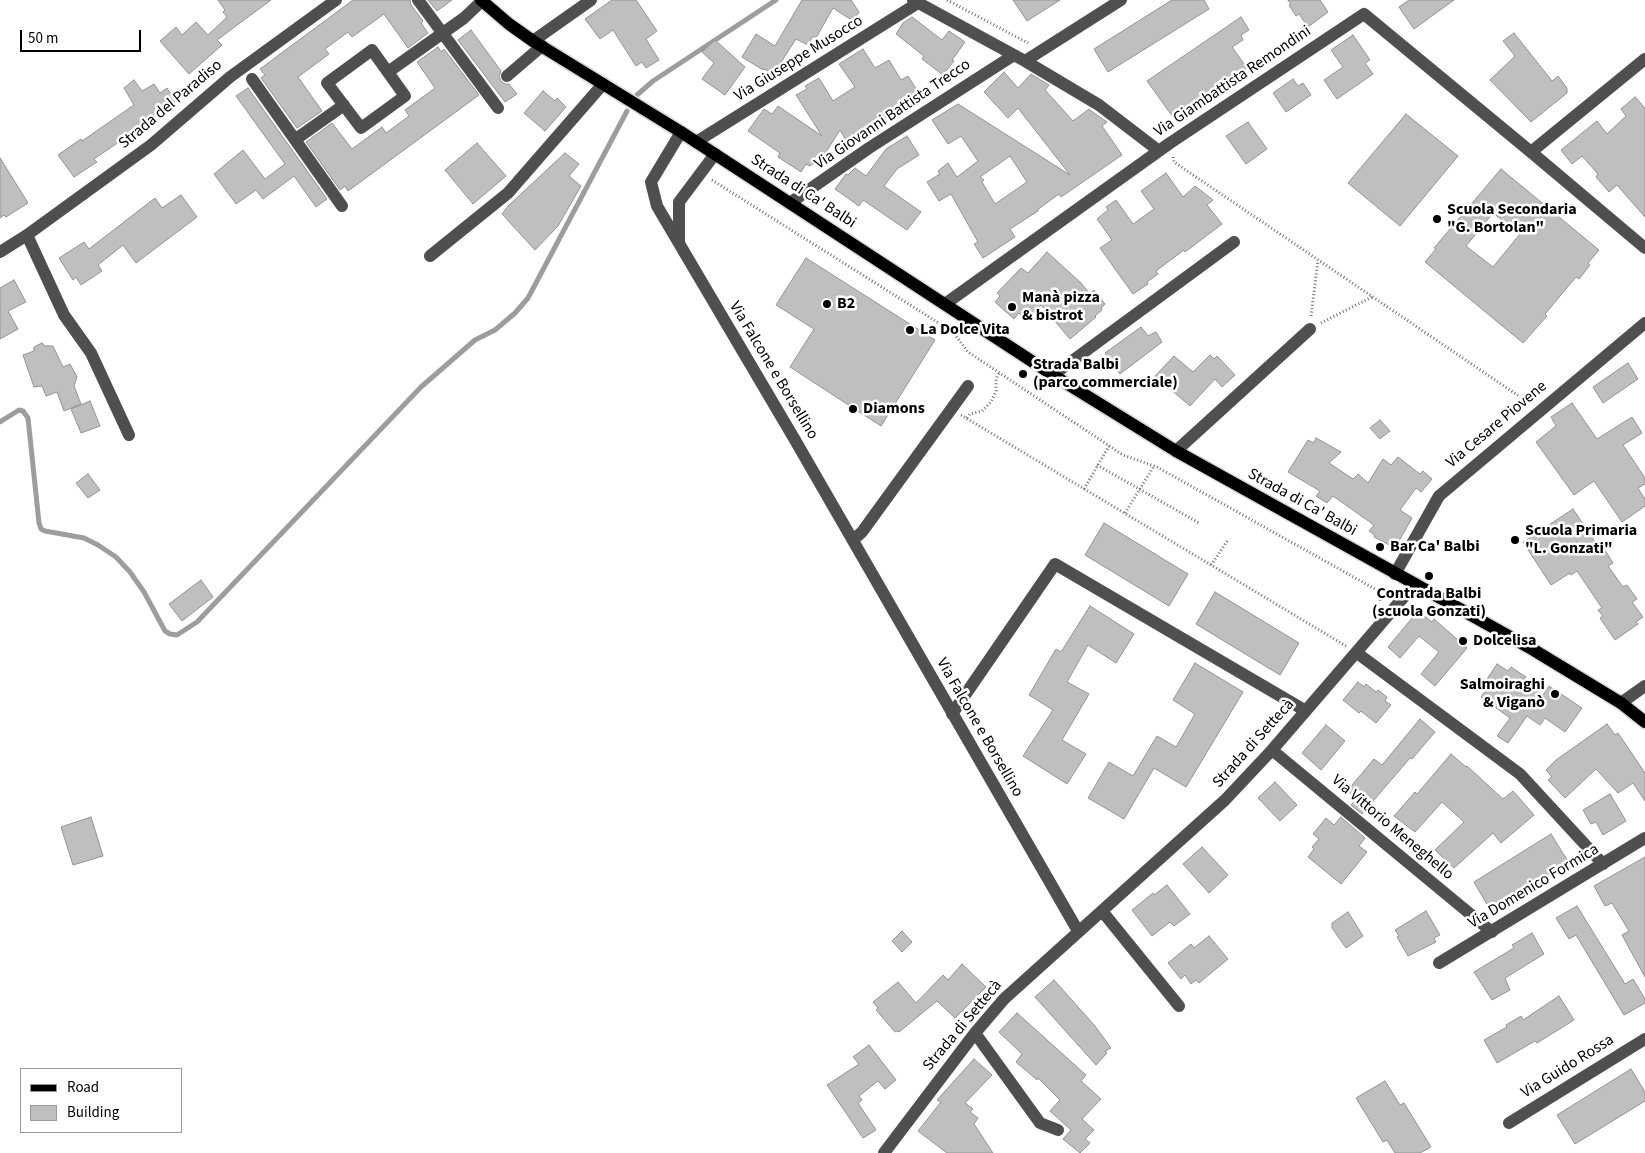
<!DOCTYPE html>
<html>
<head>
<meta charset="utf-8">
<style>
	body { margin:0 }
	#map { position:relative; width:1645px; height:1153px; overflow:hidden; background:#fff; font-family:"Source Sans 3",sans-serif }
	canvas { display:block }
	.legend { position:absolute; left:20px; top:1068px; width:162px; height:65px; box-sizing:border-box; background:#fff; border:1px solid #999; margin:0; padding:6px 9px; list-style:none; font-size:15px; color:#000 }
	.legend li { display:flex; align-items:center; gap:10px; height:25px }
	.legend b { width:25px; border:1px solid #999 }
	.scale { position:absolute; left:20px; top:30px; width:121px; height:22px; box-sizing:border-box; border:2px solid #000; border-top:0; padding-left:6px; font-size:15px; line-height:18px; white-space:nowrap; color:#000; -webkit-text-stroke:4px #fff; paint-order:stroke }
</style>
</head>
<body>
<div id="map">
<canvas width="1645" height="1153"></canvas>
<ul class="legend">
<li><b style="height:6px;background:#000"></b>Road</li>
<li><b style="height:14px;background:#bfbfbf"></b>Building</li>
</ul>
<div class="scale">50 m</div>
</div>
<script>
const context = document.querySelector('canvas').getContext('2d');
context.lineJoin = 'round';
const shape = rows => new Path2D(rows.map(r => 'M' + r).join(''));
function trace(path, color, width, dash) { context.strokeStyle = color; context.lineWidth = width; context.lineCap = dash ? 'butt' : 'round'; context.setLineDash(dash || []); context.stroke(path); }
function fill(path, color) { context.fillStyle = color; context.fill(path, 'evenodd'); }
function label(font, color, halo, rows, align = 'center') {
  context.font = font + ' "Source Sans 3",sans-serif'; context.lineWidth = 5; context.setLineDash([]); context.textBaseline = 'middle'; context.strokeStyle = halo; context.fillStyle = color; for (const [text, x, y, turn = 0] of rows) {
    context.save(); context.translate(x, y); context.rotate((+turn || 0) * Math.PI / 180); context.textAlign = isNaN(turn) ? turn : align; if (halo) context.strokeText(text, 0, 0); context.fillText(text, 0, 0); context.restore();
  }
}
const stream = shape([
	[637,95,653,81,776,0],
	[0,422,19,410,23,411,28,418,39,523,41,529,45,531,84,538,98,545,116,557,130,572,144,592,165,631,170,634,177,635,197,622,421,387,475,340,495,330,515,313,528,298,627,111]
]);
const building = shape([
	[218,0,271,0,217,40,222,45,189,74,160,41,176,27,182,35,196,22,208,35,227,17,223,12,225,10,218,0],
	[353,0,410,0,411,5,423,21,421,23,428,33,408,48,384,14,352,37,348,32,325,49,329,54,298,77,322,111,297,128,261,78,265,75,260,69,353,0],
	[428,0,452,0,437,11,428,0],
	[612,0,636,0,657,31,646,39,659,60,646,68,642,62,636,66,613,30,600,39,585,19,612,0],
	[802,0,851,0,859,12,853,21,833,8,816,38,813,36,808,45,796,39,778,67,776,66,772,73,764,69,763,70,742,57,756,34,775,46,802,0],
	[1013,0,1060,0,1027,21,1013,0],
	[1172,0,1204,0,1209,9,1108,72,1094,49,1172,0],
	[1288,0,1320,0,1328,12,1308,27,1299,14,1296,16,1289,5,1291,4,1288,0],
	[1409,0,1454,0,1414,29,1399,7,1409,0],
	[912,17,942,40,949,31,965,42,952,60,954,61,943,75,922,59,924,56,896,34,903,23,912,17],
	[1241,17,1249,30,1241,35,1243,40,1232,47,1247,68,1213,92,1213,91,1185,111,1184,110,1173,117,1147,81,1241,17],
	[471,30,501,71,499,77,501,81,505,84,509,84,517,94,505,102,458,40,471,30],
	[1514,33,1552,81,1558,76,1567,88,1567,93,1531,122,1490,80,1515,56,1503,41,1514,33],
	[1353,35,1370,60,1365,63,1373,74,1337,99,1324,80,1343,67,1331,50,1353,35],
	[715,40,745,67,725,95,702,79,714,63,702,52,715,40],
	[438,47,441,52,444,49,479,95,348,191,345,186,340,190,306,142,332,123,352,149,382,127,386,133,409,116,405,110,435,88,417,62,438,47],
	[863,49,875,68,889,60,901,80,908,76,920,95,847,142,840,130,821,160,809,166,806,164,801,172,778,157,780,153,748,131,764,109,772,114,778,106,822,136,796,95,807,89,805,86,819,78,833,101,855,87,839,64,863,49],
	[1004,72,1018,88,1031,74,1049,85,1045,90,1073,121,1089,109,1094,113,1107,122,1102,126,1122,155,1061,197,1059,194,1037,210,1038,211,1010,229,1015,237,983,258,974,244,978,242,951,194,939,201,927,182,940,174,938,171,948,163,957,177,978,161,961,136,948,144,932,120,958,104,1070,175,1018,108,1008,118,984,92,1004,72],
	[1010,156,1027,182,995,204,982,182,984,180,980,177,1010,156],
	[1293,79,1298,86,1303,83,1311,95,1286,112,1273,93,1293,79],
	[134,80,142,91,154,84,160,93,167,88,175,101,130,131,132,133,94,159,97,162,74,177,58,155,81,139,82,141,134,105,124,88,134,80],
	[248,88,327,199,316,207,294,176,263,199,256,190,236,204,214,174,243,150,265,179,285,164,236,96,248,88],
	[543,91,555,101,557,98,566,107,545,131,524,113,543,91],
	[1635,97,1645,108,1645,217,1617,185,1609,192,1596,177,1598,174,1582,156,1572,164,1561,150,1597,121,1607,134,1626,116,1621,109,1635,97],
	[1406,114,1458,156,1400,226,1348,183,1406,114],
	[1248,122,1267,149,1246,164,1226,136,1248,122],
	[907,136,919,155,897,169,884,186,921,212,907,230,863,200,859,206,835,189,846,174,848,175,855,168,866,176,886,149,907,136],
	[477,143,506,176,473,204,445,170,477,143],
	[565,153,579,164,569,176,581,186,558,226,535,250,502,214,508,206,565,153],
	[0,158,28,203,6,217,4,215,0,218,0,158],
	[1501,169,1599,250,1588,263,1590,265,1579,279,1576,277,1545,314,1547,316,1523,343,1425,262,1436,249,1434,248,1501,169],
	[1493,213,1520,234,1493,267,1466,246,1493,213],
	[1166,173,1183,197,1195,186,1213,200,1207,205,1222,224,1185,252,1184,250,1156,271,1158,274,1147,282,1148,284,1133,294,1100,248,1112,240,1097,219,1108,210,1106,207,1116,200,1133,224,1154,209,1141,191,1166,173],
	[181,195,197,217,136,263,123,245,98,265,102,271,81,285,76,277,73,280,59,258,84,242,89,249,155,198,162,208,181,195],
	[1047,252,1081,283,1090,294,1094,290,1105,304,1101,308,1102,310,1095,316,1096,317,1070,339,1041,305,1032,314,1028,310,1022,316,1019,313,1014,319,995,302,1000,296,997,293,1021,268,1028,273,1047,252],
	[806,258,935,340,881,426,790,367,814,329,776,305,806,258],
	[14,280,26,302,8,311,18,329,0,339,0,288,14,280],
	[1141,327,1148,336,1156,332,1162,342,1120,374,1105,353,1141,327],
	[42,343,45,346,53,346,63,367,70,364,77,377,74,386,81,404,64,411,57,392,46,396,42,386,34,387,23,355,34,351,34,347,42,343],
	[1210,355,1214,359,1217,356,1235,375,1222,387,1215,379,1190,406,1155,376,1174,356,1193,372,1210,355],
	[1628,363,1638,379,1603,403,1593,387,1628,363],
	[90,401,100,426,81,433,71,409,90,401],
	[1572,403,1597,439,1632,417,1642,433,1623,445,1645,478,1645,484,1638,488,1645,499,1645,506,1622,522,1594,481,1574,495,1536,442,1556,426,1551,417,1572,403],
	[1380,420,1390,431,1380,439,1370,428,1380,420],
	[1316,438,1341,452,1329,463,1353,479,1358,474,1368,483,1383,459,1391,465,1398,457,1420,474,1423,471,1432,479,1421,492,1416,488,1400,510,1412,518,1395,548,1374,537,1375,535,1369,531,1374,525,1343,503,1333,496,1327,503,1316,496,1320,491,1288,472,1308,440,1314,443,1316,438],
	[88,474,100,490,88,498,76,483,88,474],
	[1573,509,1602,552,1605,550,1613,563,1608,566,1623,587,1627,585,1637,599,1632,602,1643,617,1636,622,1638,624,1615,640,1600,618,1603,616,1598,610,1602,608,1577,571,1571,575,1570,573,1551,585,1523,542,1573,509],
	[1104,523,1188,574,1169,606,1085,555,1104,523],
	[201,580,213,597,182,621,169,604,201,580],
	[1215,592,1299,643,1280,675,1196,624,1215,592],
	[1090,606,1134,634,1116,663,1088,645,1067,682,1089,694,1062,740,1086,754,1067,784,1023,756,1053,710,1029,695,1056,649,1061,652,1090,606],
	[1418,611,1432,622,1434,619,1467,648,1435,686,1421,674,1439,652,1419,636,1400,658,1388,647,1418,611],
	[1195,663,1243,692,1186,787,1154,768,1124,819,1088,798,1109,762,1133,776,1157,736,1176,747,1195,714,1173,700,1195,663],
	[1497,664,1508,671,1511,667,1526,677,1523,681,1543,695,1549,686,1582,708,1565,732,1545,718,1540,725,1527,716,1508,743,1497,736,1510,718,1481,697,1489,686,1485,682,1497,664],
	[1358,682,1364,687,1366,684,1376,692,1378,690,1387,697,1385,701,1391,705,1376,723,1361,711,1359,713,1343,700,1358,682],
	[1420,719,1435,732,1412,759,1410,758,1362,814,1351,805,1357,799,1347,791,1374,759,1382,765,1420,719],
	[1607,724,1615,735,1618,733,1645,773,1645,801,1633,783,1618,793,1596,769,1565,798,1548,780,1552,777,1546,770,1556,760,1607,724],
	[1326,725,1345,741,1321,770,1302,753,1326,725],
	[1451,754,1466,767,1467,766,1503,799,1513,791,1534,815,1501,843,1493,833,1454,868,1435,850,1464,822,1442,802,1415,832,1394,816,1415,792,1417,794,1451,754],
	[1275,782,1297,805,1280,821,1258,798,1275,782],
	[1610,794,1626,821,1603,835,1596,822,1591,824,1583,810,1610,794],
	[91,817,103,856,73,865,61,827,91,817],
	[1341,817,1365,838,1359,846,1367,852,1341,884,1308,857,1314,849,1312,847,1319,839,1313,834,1326,818,1334,825,1341,817],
	[1551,834,1569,863,1489,908,1474,882,1551,834],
	[1202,847,1228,875,1209,893,1183,864,1202,847],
	[1645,857,1645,977,1622,935,1629,931,1612,903,1605,906,1594,886,1645,857],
	[1167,885,1190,914,1174,926,1170,922,1152,936,1132,910,1153,893,1154,895,1167,885],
	[1577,906,1625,984,1633,979,1645,999,1645,1003,1624,1015,1576,935,1569,939,1556,918,1577,906],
	[1426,911,1440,935,1434,938,1436,942,1408,956,1397,937,1399,936,1395,930,1426,911],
	[1348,912,1363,936,1346,948,1332,928,1332,923,1348,912],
	[902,931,912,942,902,952,892,941,902,931],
	[1532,933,1544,954,1505,978,1510,990,1492,1000,1474,972,1514,948,1512,945,1532,933],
	[1209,936,1228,959,1199,983,1196,980,1191,984,1185,975,1181,979,1168,963,1191,944,1194,948,1209,936],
	[962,964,986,987,955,1018,937,1001,899,1032,897,1031,895,1032,876,1010,878,1008,873,1002,898,982,916,1003,943,975,948,980,962,964],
	[1054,980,1095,1026,1111,1048,1105,1051,1107,1053,1096,1065,1035,997,1054,980],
	[1559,996,1574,1020,1537,1043,1535,1041,1497,1063,1484,1040,1507,1027,1506,1025,1521,1016,1523,1020,1559,996],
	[1017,1013,1086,1075,1081,1081,1101,1099,1082,1119,1094,1130,1085,1139,1090,1143,1080,1153,1063,1139,1071,1130,1050,1111,1060,1100,1038,1078,1037,1080,1016,1062,1022,1054,999,1032,1017,1013],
	[869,1045,896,1080,885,1089,878,1081,859,1096,862,1100,858,1103,876,1130,863,1138,827,1085,859,1064,853,1057,869,1045],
	[974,1059,992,1075,965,1103,973,1109,970,1112,978,1118,974,1124,993,1153,947,1153,918,1131,941,1102,937,1100,974,1059],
	[1631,1069,1645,1092,1645,1101,1575,1144,1557,1115,1631,1069],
	[1385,1081,1400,1105,1404,1103,1431,1147,1420,1153,1395,1153,1387,1140,1383,1142,1356,1098,1385,1081]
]);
const path = shape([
	[947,0,1028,43],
	[1173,157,1174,162,1529,403],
	[712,180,953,332,968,352,1123,455,1157,467,1375,589,1379,593,1381,603],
	[1311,316,1318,260],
	[1321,323,1372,297],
	[961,415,1346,646],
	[967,418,970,414,982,411,991,402,996,391,996,379,999,373],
	[1097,465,1199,523],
	[1084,489,1109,446],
	[1125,513,1154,466],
	[1211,565,1228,540]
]);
const minor = shape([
	[418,0,498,108],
	[913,0,1025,61,1099,105,1159,151],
	[533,41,591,0],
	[372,50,405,96,361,128,327,83,372,50],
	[1025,61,1121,0],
	[388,72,464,18,482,1],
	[507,76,542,46],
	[252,79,342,206],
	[681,132,651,182,657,206,795,440,1078,931],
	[296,139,344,105],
	[696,142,918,3],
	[1531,152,1645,59],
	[790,203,869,148,1014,55],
	[27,235,64,315,91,353,129,435],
	[679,243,679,202,715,154],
	[0,252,27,235,151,145,230,77,336,0],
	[430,256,508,193,603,84],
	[945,304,1170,143,1364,14,1531,152,1645,248],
	[1053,375,1234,242],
	[1176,451,1310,329],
	[853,540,862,532,968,386],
	[1395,574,1439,496,1645,323],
	[1357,653,1520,774,1603,864],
	[1621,703,1645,686],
	[952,714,1055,564,1306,711],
	[1272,750,1492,932],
	[1102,911,1179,1006],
	[1439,963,1645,838],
	[975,1033,1040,1123,1058,1130],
	[1509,1123,1645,1039],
	[884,1153,975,1033,1004,999,1225,800,1272,750,1415,584]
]);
const major = shape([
	[481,0,509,24,533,41,681,132,1053,375,1176,451,1532,649,1621,703,1645,722]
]);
const markers = [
	[1437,219,5,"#000"],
	[827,304,5,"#000"],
	[1012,307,5,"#000"],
	[910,330,5,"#000"],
	[1023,374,5,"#000"],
	[853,409,5,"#000"],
	[1515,540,5,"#000"],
	[1380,547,5,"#000"],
	[1429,576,5,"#000"],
	[1463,641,5,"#000"],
	[1555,694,5,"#000"]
];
const streetNames = [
	["Via Giuseppe Musocco",799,59,-32],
	["Via Giambattista Remondini",1233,82,-34],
	["Strada del Paradiso",171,105,-40],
	["Via Giovanni Battista Trecco",893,115,-34],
	["Strada di Ca' Balbi",803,192,33],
	["Via Falcone e Borsellino",773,371,59],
	["Via Cesare Piovene",1497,425,-40],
	["Strada di Ca' Balbi",1302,503,29],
	["Via Falcone e Borsellino",979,728,60],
	["Strada di Settecà",1254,744,-48],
	["Via Vittorio Meneghello",1392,828,40],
	["Via Domenico Formica",1534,887,-31],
	["Strada di Settecà",963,1026,-50],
	["Via Guido Rossa",1568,1067,-32]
];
const poiNames = [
	["Scuola Secondaria",1447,210],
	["\"G. Bortolan\"",1447,228],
	["Manà pizza",1022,298],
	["& bistrot",1022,316],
	["B2",837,304],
	["La Dolce Vita",920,330],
	["Strada Balbi",1033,365],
	["(parco commerciale)",1033,383],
	["Diamons",863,409],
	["Scuola Primaria",1525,531],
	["\"L. Gonzati\"",1525,549],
	["Bar Ca' Balbi",1390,547],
	["Contrada Balbi",1429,594,"center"],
	["(scuola Gonzati)",1429,612,"center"],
	["Dolcelisa",1473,641],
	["Salmoiraghi",1545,685,"right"],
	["& Viganò",1545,703,"right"]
];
trace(stream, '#9d9d9d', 5);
fill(building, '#bfbfbf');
trace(building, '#939393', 1);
trace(major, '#dbdbdb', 15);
trace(path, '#717171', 3, [1, 2.5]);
trace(minor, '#4f4f4f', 12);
trace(major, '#000', 12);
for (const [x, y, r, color] of markers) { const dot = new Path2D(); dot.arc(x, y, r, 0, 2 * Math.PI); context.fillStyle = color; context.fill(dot); trace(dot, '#fff', 2); }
label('16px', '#000', '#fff', streetNames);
label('bold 16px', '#000', '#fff', poiNames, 'left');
</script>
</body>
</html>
